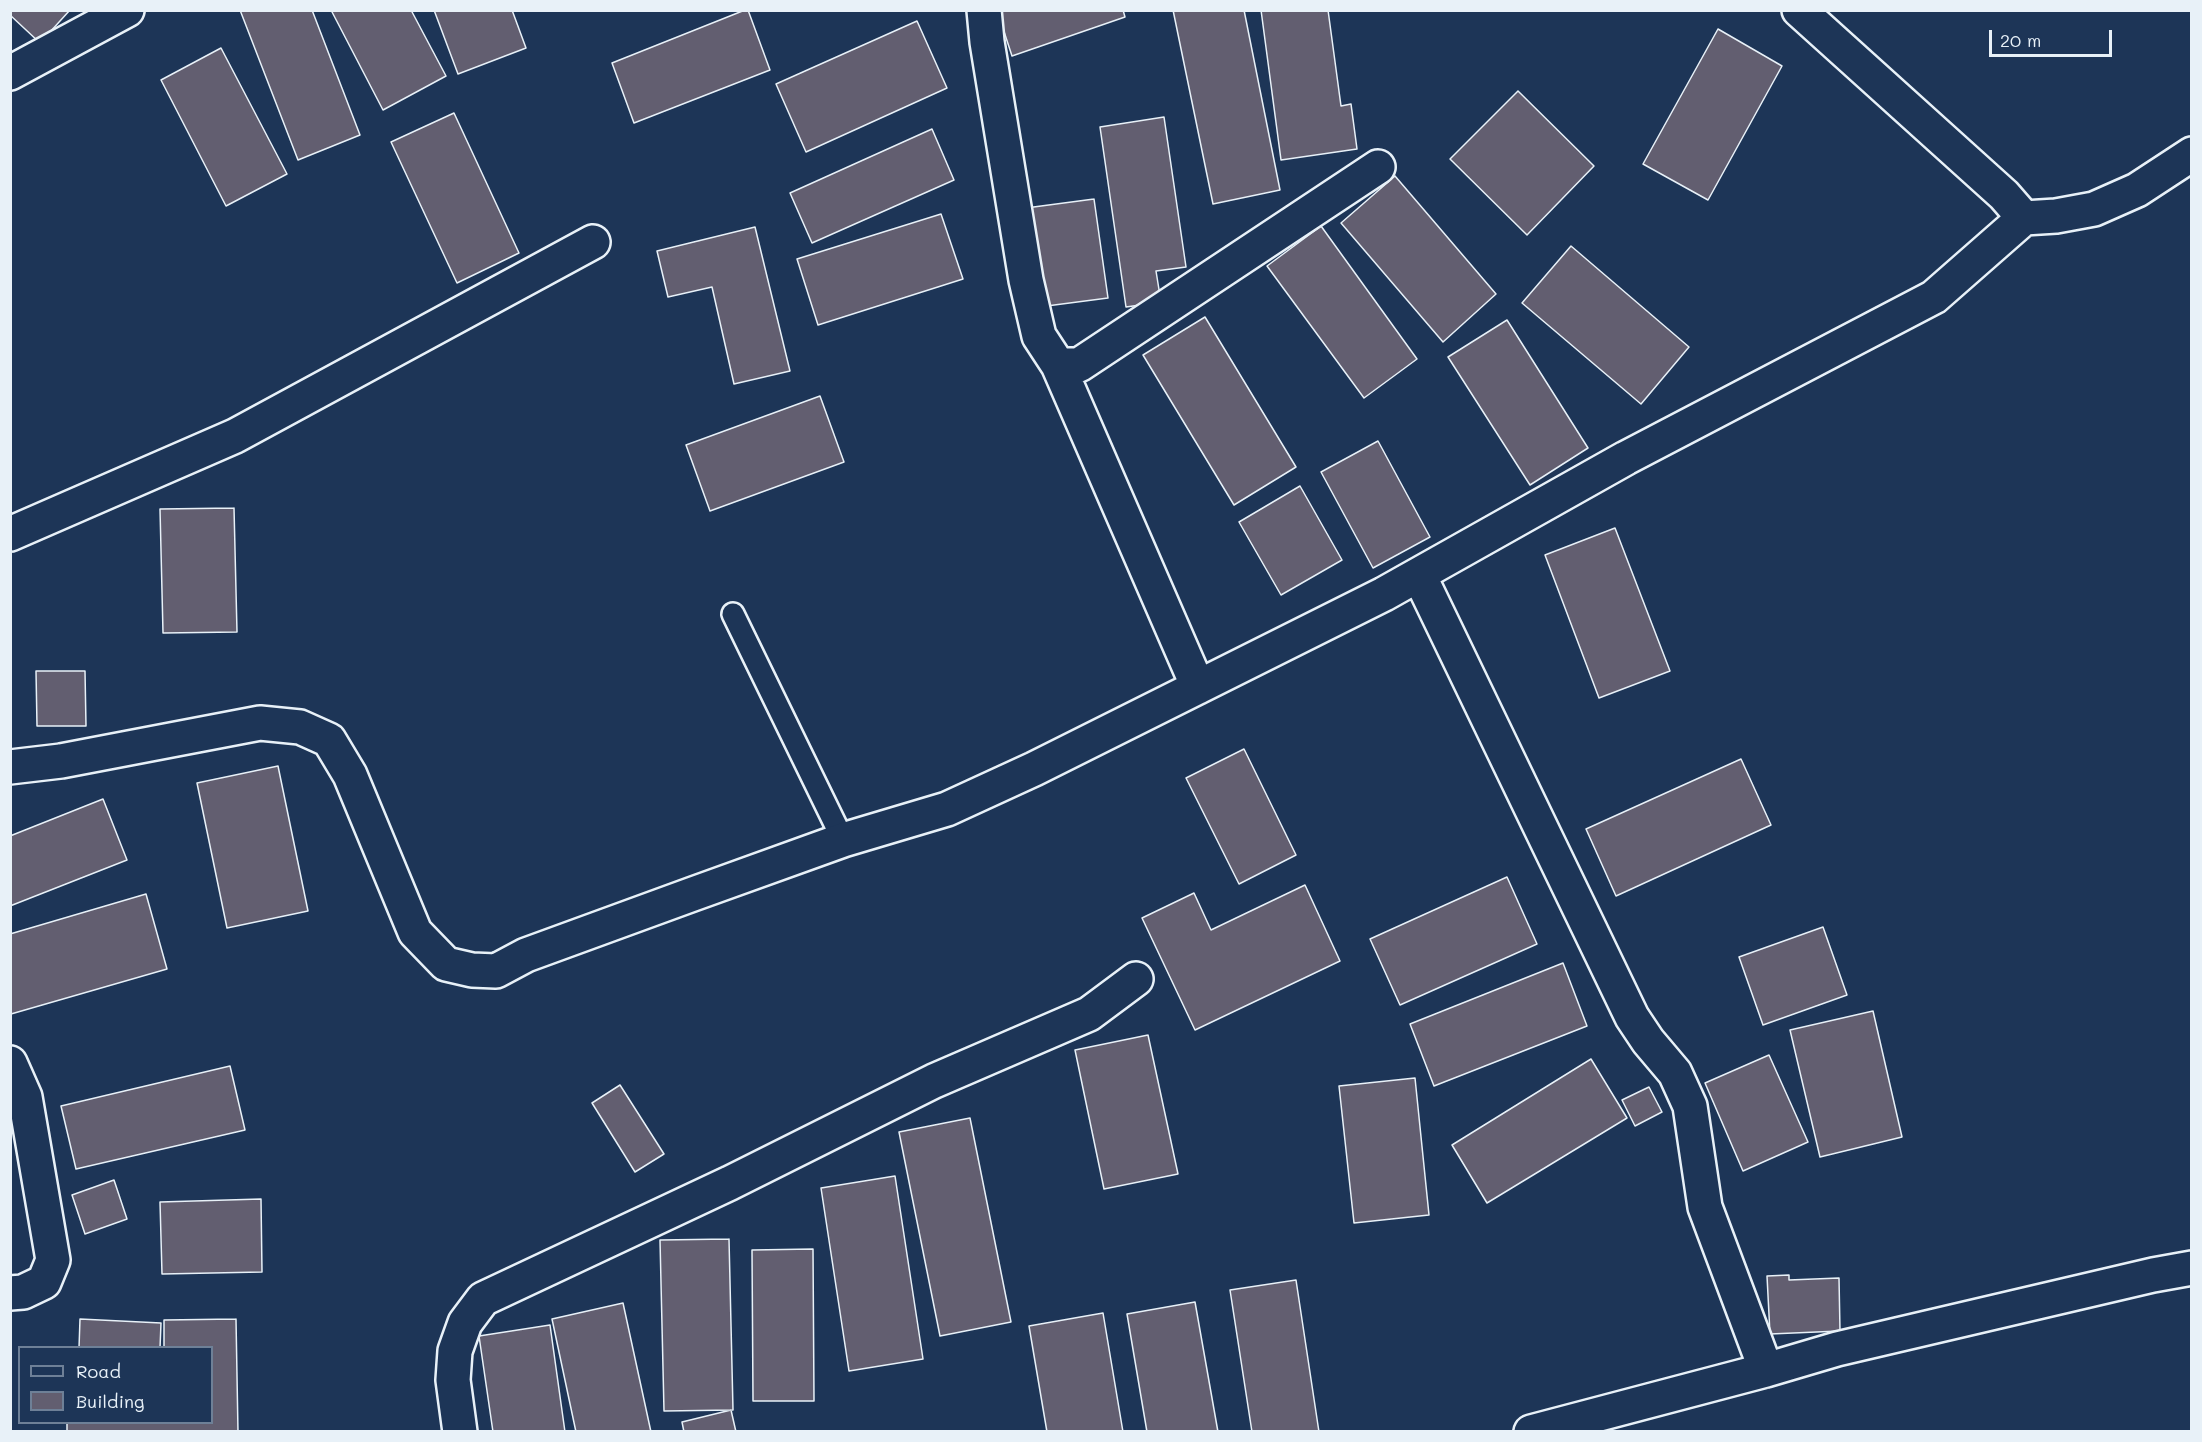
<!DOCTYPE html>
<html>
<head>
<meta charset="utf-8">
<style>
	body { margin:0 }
	#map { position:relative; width:2202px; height:1442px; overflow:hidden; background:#1d3557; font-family:Mali,sans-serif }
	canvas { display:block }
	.frame { position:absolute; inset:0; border:12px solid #e8f1f8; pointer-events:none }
	.legend { position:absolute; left:18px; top:1346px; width:195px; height:78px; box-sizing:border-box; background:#1d3557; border:2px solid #6e8097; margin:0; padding:8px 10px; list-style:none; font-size:18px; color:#e8f1f8 }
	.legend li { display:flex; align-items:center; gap:12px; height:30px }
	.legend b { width:30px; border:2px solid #6e8097 }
	.scale { position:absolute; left:1989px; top:30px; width:123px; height:27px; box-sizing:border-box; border:3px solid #e8f1f8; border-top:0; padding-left:8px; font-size:18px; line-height:21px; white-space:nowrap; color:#e8f1f8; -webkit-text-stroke:4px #1d3557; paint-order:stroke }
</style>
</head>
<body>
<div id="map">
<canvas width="2202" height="1442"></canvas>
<div class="frame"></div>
<ul class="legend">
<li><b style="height:8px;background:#1d3557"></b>Road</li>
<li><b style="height:16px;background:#625e70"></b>Building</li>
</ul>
<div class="scale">20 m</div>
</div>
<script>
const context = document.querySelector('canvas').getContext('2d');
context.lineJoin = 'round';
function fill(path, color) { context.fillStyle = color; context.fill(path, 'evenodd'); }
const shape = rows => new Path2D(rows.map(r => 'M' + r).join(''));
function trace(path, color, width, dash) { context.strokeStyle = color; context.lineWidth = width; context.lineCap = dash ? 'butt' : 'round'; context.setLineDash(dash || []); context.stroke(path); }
const building = shape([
	[10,10,70,10,40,43,10,15,10,10],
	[240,10,312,10,360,135,298,160,240,10],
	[331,10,411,10,446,76,383,110,331,10],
	[434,10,512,10,526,48,458,74,434,10],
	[745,10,748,10,770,70,634,123,612,63,745,10],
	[997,10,1123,10,1125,17,1012,56,997,10],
	[1173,10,1244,10,1280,190,1213,204,1173,10],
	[1261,10,1328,10,1341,106,1351,104,1357,149,1281,160,1261,10],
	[917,21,947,88,806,152,776,84,917,21],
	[1718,29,1782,66,1708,200,1643,164,1718,29],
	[221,48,287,174,226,206,161,80,221,48],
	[1518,91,1594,166,1527,235,1450,159,1518,91],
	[454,113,519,253,457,283,391,142,454,113],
	[1164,117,1186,267,1156,271,1161,302,1126,307,1100,127,1164,117],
	[932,129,954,180,812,243,790,193,932,129],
	[1395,176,1496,294,1443,342,1341,223,1395,176],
	[1094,199,1108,298,1039,307,1026,208,1094,199],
	[941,214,963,279,818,325,797,259,941,214],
	[1321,226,1417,359,1364,398,1267,266,1321,226],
	[755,227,790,371,734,384,712,287,668,297,657,251,755,227],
	[1571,246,1689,347,1641,404,1522,303,1571,246],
	[1205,317,1296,467,1234,505,1143,355,1205,317],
	[1507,320,1588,448,1530,485,1448,357,1507,320],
	[820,396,844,462,710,511,686,445,820,396],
	[1378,441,1430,537,1373,568,1321,472,1378,441],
	[1300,486,1342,560,1281,595,1239,522,1300,486],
	[234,508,237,632,163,633,160,509,234,508],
	[1615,528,1670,671,1599,698,1545,555,1615,528],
	[36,671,85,671,86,726,37,726,36,671],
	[1244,749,1296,855,1239,884,1186,778,1244,749],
	[1741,759,1771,825,1616,896,1586,829,1741,759],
	[278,766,308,911,227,928,197,783,278,766],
	[103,799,127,860,10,906,10,836,103,799],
	[1507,877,1537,944,1400,1005,1370,939,1507,877],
	[1305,885,1340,961,1195,1030,1142,918,1194,893,1211,930,1305,885],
	[146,894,167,969,11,1014,10,934,146,894],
	[1823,927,1847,995,1763,1025,1739,957,1823,927],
	[1563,963,1587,1026,1434,1086,1410,1024,1563,963],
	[1873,1011,1902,1137,1820,1157,1790,1030,1873,1011],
	[1148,1035,1178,1174,1104,1189,1075,1050,1148,1035],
	[1769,1055,1808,1142,1743,1171,1705,1083,1769,1055],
	[1591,1059,1627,1118,1487,1203,1452,1145,1591,1059],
	[230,1066,245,1130,76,1169,61,1106,230,1066],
	[1415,1078,1429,1215,1354,1223,1339,1086,1415,1078],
	[620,1085,664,1154,635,1172,592,1103,620,1085],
	[1649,1087,1662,1112,1635,1126,1622,1100,1649,1087],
	[970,1118,1011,1322,940,1336,899,1132,970,1118],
	[895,1176,923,1359,849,1371,821,1188,895,1176],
	[114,1180,127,1219,85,1234,72,1195,114,1180],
	[261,1199,262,1272,162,1274,160,1202,261,1199],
	[729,1239,733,1410,664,1411,660,1240,729,1239],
	[813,1249,814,1401,753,1401,752,1250,813,1249],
	[1789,1275,1789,1280,1839,1278,1840,1331,1770,1334,1767,1276,1789,1275],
	[1296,1280,1319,1432,1252,1432,1230,1290,1296,1280],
	[1195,1302,1218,1432,1147,1432,1127,1314,1195,1302],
	[623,1303,651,1432,576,1432,552,1319,623,1303],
	[1103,1313,1123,1432,1047,1432,1029,1326,1103,1313],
	[80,1319,161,1323,160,1348,79,1348,80,1319],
	[236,1319,238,1432,67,1432,67,1422,212,1422,212,1348,164,1348,164,1320,236,1319],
	[550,1325,565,1432,493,1432,479,1336,550,1325],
	[731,1410,736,1432,684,1432,682,1422,731,1410]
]);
const service = shape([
	[733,614,843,840]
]);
const minor = shape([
	[984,10,987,42,1026,280,1039,336,1058,365,1079,365,1378,167],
	[1799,10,2004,195,2024,218],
	[10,73,127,10],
	[1058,365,1198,687],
	[10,534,235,436,593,242],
	[1419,575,1632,1017,1648,1041,1675,1073,1690,1106,1705,1207,1766,1370],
	[10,767,61,761,260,723,300,727,329,740,350,775,415,932,446,964,472,970,496,971,526,955,693,894,843,840,947,809,1034,769,1384,594,1626,458,1934,297,2024,218,2056,216,2094,209,2137,190,2192,154],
	[10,1063,25,1097,53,1260,44,1282,23,1292,10,1293],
	[460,1432,453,1380,455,1351,465,1323,483,1299,730,1183,934,1081,1089,1014,1136,979],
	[1531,1432,1766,1370,1837,1349,2153,1275,2192,1268]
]);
fill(building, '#625e70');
trace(building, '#e8f1f8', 1.5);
trace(service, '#e8f1f8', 26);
trace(minor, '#e8f1f8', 38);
trace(service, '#1d3557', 21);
trace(minor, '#1d3557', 33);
</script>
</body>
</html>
